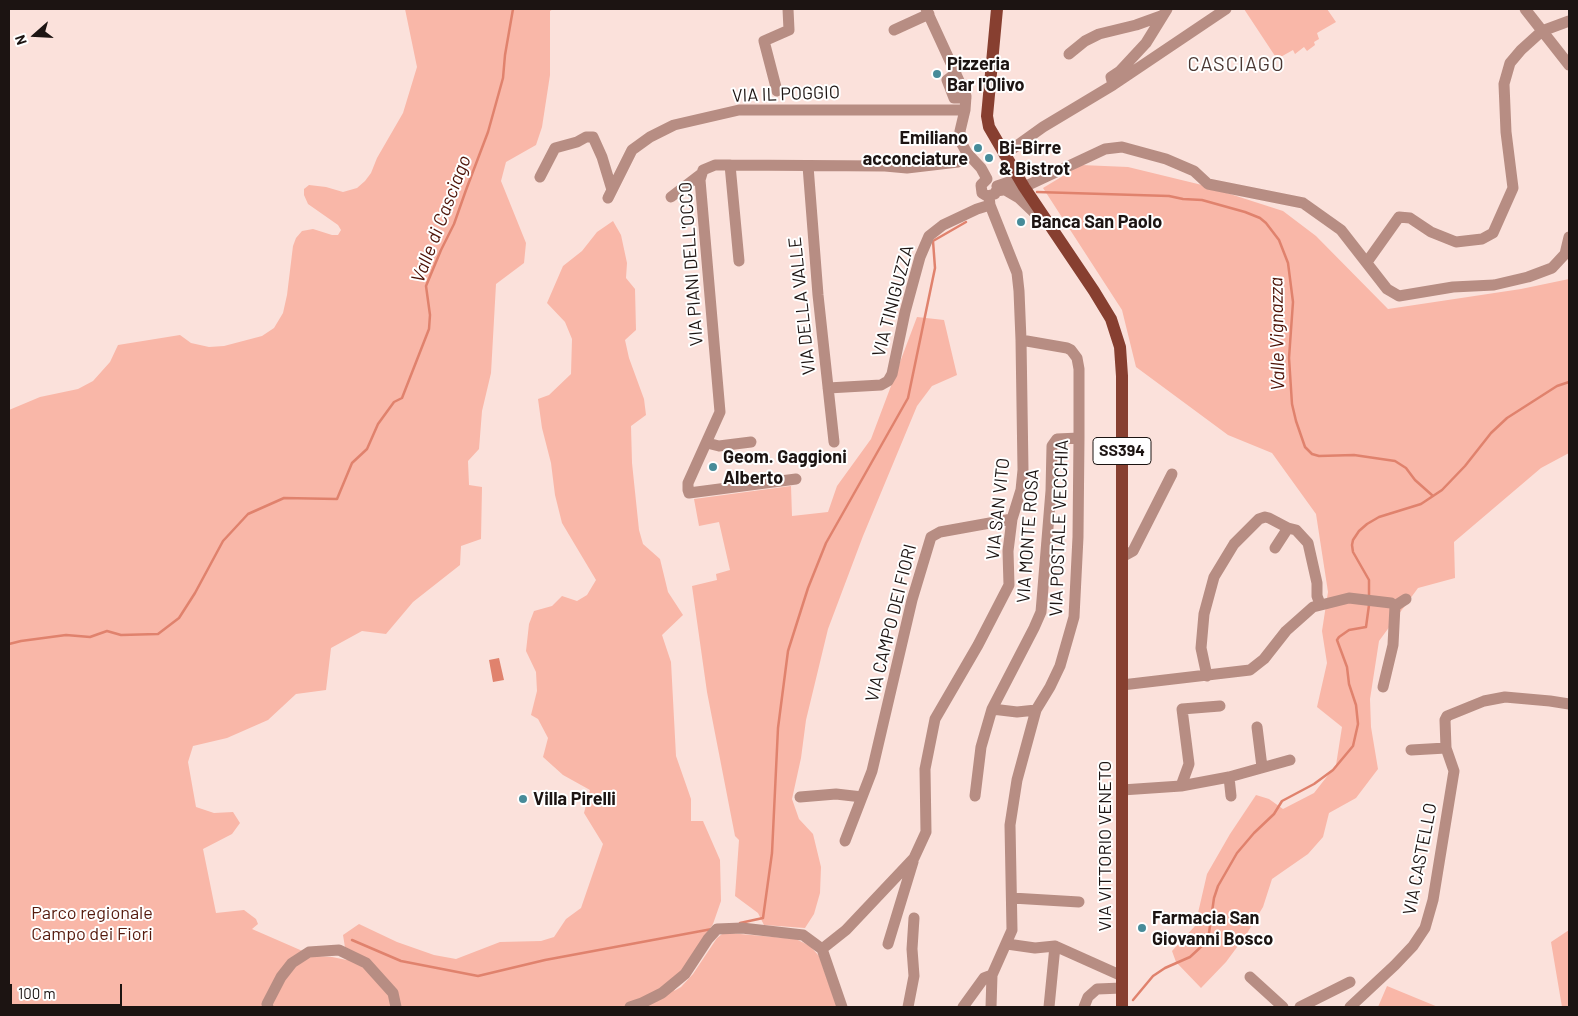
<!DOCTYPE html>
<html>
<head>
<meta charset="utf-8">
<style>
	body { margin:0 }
	#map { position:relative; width:1578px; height:1016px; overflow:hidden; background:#fbe1db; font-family:Barlow,sans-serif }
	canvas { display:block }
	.frame { position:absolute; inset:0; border:10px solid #1c1412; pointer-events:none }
	.north { position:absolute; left:10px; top:10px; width:50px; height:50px; -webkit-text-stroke:4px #fff; paint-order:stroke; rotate:251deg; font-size:14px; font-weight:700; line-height:20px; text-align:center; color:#1c1412 }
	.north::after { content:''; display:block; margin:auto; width:18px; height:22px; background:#1c1412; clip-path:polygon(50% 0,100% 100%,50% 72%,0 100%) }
	.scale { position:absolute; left:10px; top:984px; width:112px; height:22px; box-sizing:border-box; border:2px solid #1c1412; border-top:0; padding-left:6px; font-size:15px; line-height:18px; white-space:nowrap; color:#1c1412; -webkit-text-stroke:4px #fff; paint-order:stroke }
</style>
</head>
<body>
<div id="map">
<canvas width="1578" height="1016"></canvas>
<div class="frame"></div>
<div class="north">N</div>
<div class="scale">100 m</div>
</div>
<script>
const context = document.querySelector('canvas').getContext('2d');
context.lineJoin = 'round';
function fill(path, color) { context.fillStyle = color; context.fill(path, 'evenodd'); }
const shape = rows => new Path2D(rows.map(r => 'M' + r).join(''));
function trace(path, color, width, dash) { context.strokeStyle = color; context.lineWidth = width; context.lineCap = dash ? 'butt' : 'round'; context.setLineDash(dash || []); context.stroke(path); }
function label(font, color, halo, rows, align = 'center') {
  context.font = font + ' Barlow,sans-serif'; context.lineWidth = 4; context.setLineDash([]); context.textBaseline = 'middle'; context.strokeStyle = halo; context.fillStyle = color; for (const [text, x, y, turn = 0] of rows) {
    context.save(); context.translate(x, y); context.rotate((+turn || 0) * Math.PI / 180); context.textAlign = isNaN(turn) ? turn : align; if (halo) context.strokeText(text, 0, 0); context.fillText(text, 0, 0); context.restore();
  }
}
const green = shape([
	[405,9,553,9,550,11,550,75,542,127,536,145,506,162,501,181,526,243,524,263,496,284,491,373,482,411,479,449,468,461,469,485,482,487,481,539,461,546,460,565,413,602,386,634,362,631,331,648,326,690,296,694,268,720,227,738,193,746,188,762,196,807,214,813,233,812,240,823,232,834,203,849,216,913,244,910,256,919,258,924,252,929,314,956,332,957,347,960,343,935,359,924,397,942,434,955,456,959,500,942,541,941,554,937,566,919,581,908,603,844,584,813,590,790,563,775,543,757,548,738,538,719,531,715,537,691,536,672,526,651,529,624,534,611,552,606,562,596,577,601,587,595,596,580,562,523,555,495,551,463,542,428,538,399,549,395,571,374,572,339,565,322,547,303,563,266,582,251,597,232,613,221,621,235,627,263,626,278,635,289,636,330,625,340,629,358,644,399,646,415,631,426,632,463,639,530,643,544,660,559,668,592,683,615,662,635,671,662,676,756,691,799,691,821,703,821,720,860,721,901,713,924,674,991,681,987,693,974,717,938,722,934,729,933,796,939,810,946,819,956,837,1007,9,1007,9,410,40,397,78,389,93,381,110,362,118,345,180,335,191,343,209,347,224,346,262,336,274,328,283,313,287,295,293,246,296,238,302,231,313,229,332,235,338,235,341,230,338,225,308,204,304,195,304,189,309,185,326,187,343,192,357,188,365,181,371,173,377,158,403,113,417,67],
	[1244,9,1327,9,1336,22,1317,33,1319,39,1314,42,1315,45,1307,51,1304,47,1295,54,1293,50,1277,59],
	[1081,165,1128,167,1202,185,1283,211,1316,236,1388,309,1521,289,1569,279,1569,453,1541,468,1454,542,1455,578,1418,588,1379,641,1370,699,1371,727,1378,769,1356,798,1329,813,1323,837,1308,854,1272,879,1263,907,1246,935,1226,962,1201,988,1176,962,1172,951,1195,926,1207,874,1230,834,1256,795,1269,799,1283,809,1314,793,1336,765,1342,727,1317,707,1327,663,1322,631,1328,592,1316,514,1272,453,1228,435,1136,367,1122,310,1043,188],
	[917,317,944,320,957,375,932,386,917,406,863,536,828,629,806,720,801,758,792,799,799,819,813,834,821,867,820,893,814,914,805,928,764,925,758,913,735,896,739,840,735,836,707,692,692,586,717,580,716,574,730,570,719,522,699,526,694,499,791,486,792,516,828,512,837,486,871,439],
	[1569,930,1569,1007,1562,1007,1551,942],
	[1387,986,1438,1007,1378,1007]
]);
const water = shape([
	[499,658,504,680,493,682,489,660]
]);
const stream = shape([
	[1037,192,1169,196,1183,199,1202,200,1245,212,1260,218,1266,223,1279,240,1288,263,1293,302,1289,358,1292,404,1296,421,1305,447,1312,454,1319,456,1354,455,1395,461,1406,468,1415,480,1433,496],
	[1369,597,1369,580,1353,552,1352,545,1353,540,1359,531,1367,524,1379,517,1421,504,1442,490,1465,466,1491,433,1507,418,1557,386,1569,382],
	[9,644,21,641,66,635,90,637,107,631,121,635,158,634,179,618,195,593,223,541,248,514,284,498,337,499,352,463,367,449,378,424,394,402,402,398,429,329,430,315,426,286,441,250,454,224,466,190,488,132,503,78,505,55,513,9],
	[740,923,763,918,772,853,778,728,788,651,808,588,826,543,908,398,935,268,933,241,966,222],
	[352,940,401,961,478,976,545,960,712,929],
	[1133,1000,1153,976,1165,968,1190,957,1203,945,1209,933,1214,898,1218,886,1237,853,1254,833,1274,814,1282,801,1314,784,1333,770,1353,746,1358,724,1356,705,1349,684,1347,667,1337,640,1339,637,1349,630,1366,627,1369,605]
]);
const minor = shape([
	[926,9,966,96,965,110,960,131,962,144,967,153,981,168,987,179],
	[1525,9,1569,65],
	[894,30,929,14],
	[1069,54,1085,41,1099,34,1136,25,1161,16],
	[956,73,947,80,954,98,966,98],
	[1113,85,1111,77,1120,71,1146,43,1167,9],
	[777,91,764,41,789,30,788,9],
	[1004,155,1043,127,1113,85,1226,9],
	[730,165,739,261],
	[808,166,818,295,834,442],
	[540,177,555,148,577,142,586,137,593,137,602,157,612,190],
	[987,179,981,185,982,193,987,196,995,194],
	[997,186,1009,182,1018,176],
	[996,191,1024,187,1105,149,1122,147,1166,159,1194,171,1208,184,1303,203,1341,230,1387,289,1399,296,1453,287,1494,285,1528,277,1552,268,1565,254,1569,237],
	[1007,191,1019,198,1042,220],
	[989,196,990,205,1017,273,1019,291,1021,340,1067,348,1071,350,1077,358,1079,369,1079,438,1078,537,1074,617,1060,666,1050,687,1036,710,1017,780,1010,825,1012,930,992,975,991,1007],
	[671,197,701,174],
	[608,198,632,150,650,137,674,125,739,110,965,110],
	[1367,262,1399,217,1410,218,1431,232,1456,242,1482,239,1493,233,1513,188,1506,132,1504,84,1510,63,1521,50,1542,31,1569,21],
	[828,388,881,385,888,381,892,374,905,312,920,257,929,236,943,225,977,209,990,205],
	[707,443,719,446,751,442],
	[796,479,689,493,688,490,688,483,720,412,700,180,703,170,715,165,730,165,885,166,907,168,958,162,970,157],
	[1275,548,1288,528],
	[1122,557,1133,551,1172,474],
	[1395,606,1406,599],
	[1207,676,1201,648,1204,614,1214,577,1234,544,1259,519,1265,517,1269,518,1288,528,1296,530,1308,543,1317,583,1317,596,1320,604],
	[1122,685,1250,670,1264,659,1286,631,1313,607,1349,598,1391,603,1395,606,1393,645,1383,687],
	[992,709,1017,712,1036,710],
	[1257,727,1262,767],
	[1411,750,1446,748],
	[1229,777,1231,796],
	[1181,786,1229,777,1290,760],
	[1122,790,1181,786,1189,764,1182,709,1220,706],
	[975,796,981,747,992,709,1034,628,1041,612,1051,491,1052,446,1057,439,1079,438],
	[800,797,836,794,862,797],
	[845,841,872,771,912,600,931,537,940,532,1012,519],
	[1012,898,1079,902],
	[888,944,913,862],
	[1007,944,1035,948,1055,946,1122,976],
	[822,949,842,1007],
	[1250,977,1283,1007],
	[268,1007,267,1004,281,977,292,963,309,952,339,950,366,963,393,993,396,1007],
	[630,1007,642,1003,662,993,685,974,708,939,717,929,742,928,803,935,822,949,846,930,914,858,926,832,925,769,935,719,978,645,1009,585,1008,551,1012,519,1021,490,1023,470,1021,340],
	[908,1007,914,976,912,949,914,918],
	[963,1007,984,978,992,975],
	[1049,1007,1055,946],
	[1084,1007,1088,997,1097,989,1122,988],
	[1300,1007,1350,982],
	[1350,1007,1395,965,1413,946,1425,928,1433,900,1454,771,1446,748,1445,720,1447,716,1484,701,1505,697,1550,701,1569,704]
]);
const major = shape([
	[997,9,987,116,989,127,1024,187,1094,291,1111,319,1120,347,1122,376,1122,1007]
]);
const markers = [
	[937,74,5,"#478b99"],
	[978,148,5,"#478b99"],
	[989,158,5,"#478b99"],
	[1021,222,5,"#478b99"],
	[713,467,5,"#478b99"],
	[523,799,5,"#478b99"],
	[1142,928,5,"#478b99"]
];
const shields = [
	[1122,451,58]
];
const shieldNames = [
	["SS394",1122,451]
];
const poiNames = [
	["Pizzeria",947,64],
	["Bar l'Olivo",947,85],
	["Emiliano",968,138,"right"],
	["acconciature",968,159,"right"],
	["Bi-Birre",999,148],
	["& Bistrot",999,169],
	["Banca San Paolo",1031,222],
	["Geom. Gaggioni",723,457],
	["Alberto",723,478],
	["Villa Pirelli",533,799],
	["Farmacia San",1152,918],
	["Giovanni Bosco",1152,939]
];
const streetNames = [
	["VIA IL POGGIO",786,94,-2],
	["VIA PIANI DELL'OCCO",691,264,-94],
	["VIA TINIGUZZA",893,301,-75],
	["VIA DELLA VALLE",802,306,-96],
	["VIA SAN VITO",998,509,-84],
	["VIA POSTALE VECCHIA",1059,528,-88],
	["VIA MONTE ROSA",1028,536,-86],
	["VIA CAMPO DEI FIORI",891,623,-76],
	["VIA VITTORIO VENETO",1105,846,-90],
	["VIA CASTELLO",1420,859,-79]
];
const parkNames = [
	["Parco regionale",92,913],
	["Campo dei Fiori",92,934]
];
const waterNames = [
	["Valle di Casciago",441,219,-69],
	["Valle Vignazza",1277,334,-91]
];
const quarterNames = [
	["CASCIAGO",1236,64]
];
fill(green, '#f9b7a8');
fill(water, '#e0826d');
trace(stream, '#e0826d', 2.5);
trace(minor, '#b78d83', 11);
trace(major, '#873f30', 12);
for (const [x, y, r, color] of markers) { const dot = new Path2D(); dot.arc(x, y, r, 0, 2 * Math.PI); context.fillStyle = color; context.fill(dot); trace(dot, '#fff', 2); }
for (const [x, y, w] of shields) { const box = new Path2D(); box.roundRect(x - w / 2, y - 13.5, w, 27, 4); context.fillStyle = '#fff'; context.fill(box); trace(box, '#1c1412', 1); }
label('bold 16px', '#1c1412', null, shieldNames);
label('bold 18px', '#1c1412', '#fff', poiNames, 'left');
label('18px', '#1c1412', '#fff', streetNames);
label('18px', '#561b0e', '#fff', parkNames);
label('italic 19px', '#4d1206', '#fff', waterNames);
context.letterSpacing = '1px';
label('20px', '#4b3833', '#fff', quarterNames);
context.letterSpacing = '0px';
</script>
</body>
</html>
